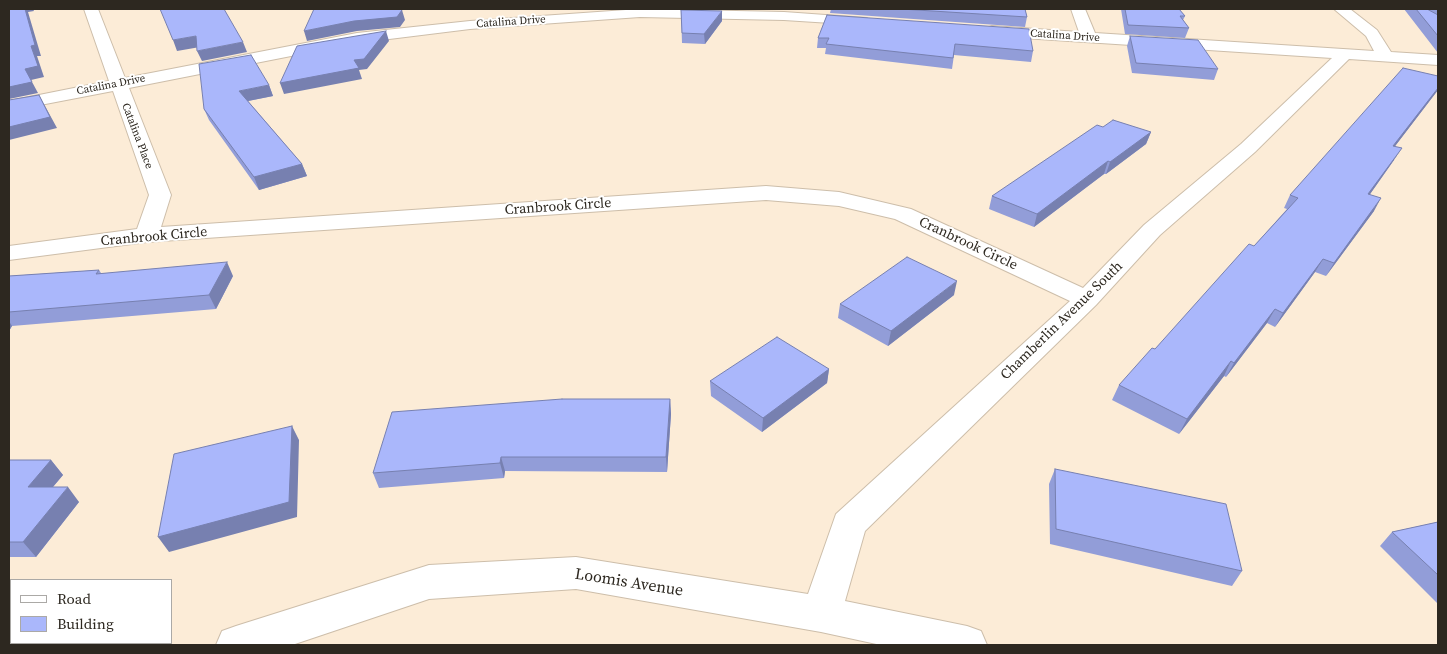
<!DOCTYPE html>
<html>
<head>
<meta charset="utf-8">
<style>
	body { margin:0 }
	#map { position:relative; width:1447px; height:654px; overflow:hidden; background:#fcecd7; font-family:"Source Serif 4",serif }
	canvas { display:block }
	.frame { position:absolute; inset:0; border:10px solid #2d2820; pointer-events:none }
	.legend { position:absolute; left:10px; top:579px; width:162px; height:65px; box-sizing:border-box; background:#fff; border:1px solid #aba9a6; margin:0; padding:6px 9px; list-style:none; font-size:15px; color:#2d2820 }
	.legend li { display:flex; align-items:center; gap:10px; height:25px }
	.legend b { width:25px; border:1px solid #aba9a6 }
</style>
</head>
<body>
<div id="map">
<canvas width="1447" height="654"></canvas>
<div class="frame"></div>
<ul class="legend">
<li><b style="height:6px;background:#fff"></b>Road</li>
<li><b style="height:14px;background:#aab7fb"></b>Building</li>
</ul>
</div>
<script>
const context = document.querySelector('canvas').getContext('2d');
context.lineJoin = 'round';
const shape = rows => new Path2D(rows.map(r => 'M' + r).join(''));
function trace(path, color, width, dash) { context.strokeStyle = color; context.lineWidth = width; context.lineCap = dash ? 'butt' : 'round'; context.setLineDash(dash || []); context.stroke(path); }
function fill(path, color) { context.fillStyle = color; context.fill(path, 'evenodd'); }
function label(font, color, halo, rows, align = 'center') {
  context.font = font + ' "Source Serif 4",serif'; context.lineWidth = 4; context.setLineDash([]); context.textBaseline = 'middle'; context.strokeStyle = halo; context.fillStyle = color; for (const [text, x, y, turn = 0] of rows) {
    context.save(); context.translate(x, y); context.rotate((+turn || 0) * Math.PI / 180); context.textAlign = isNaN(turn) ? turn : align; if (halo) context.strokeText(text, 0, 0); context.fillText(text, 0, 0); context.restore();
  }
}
const minor = shape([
	[84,9,98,9,125,78,357,33,470,21,640,9,784,12,867,18,869,21,867,24,862,25,784,20,640,17,470,29,357,43,129,88,171,195,161,227,766,186,839,192,911,209,1083,288,1144,225,1241,144,1332,58,992,36,987,34,984,31,987,28,992,26,1079,32,1071,9,1085,9,1095,33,1374,51,1366,36,1334,9,1350,9,1377,30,1391,52,1438,55,1438,65,1349,59,1255,152,1160,235,1096,305,865,531,845,601,967,626,981,631,987,645,881,645,821,632,576,589,429,599,292,645,216,645,222,631,236,626,429,565,576,557,808,594,836,514,1070,301,895,219,839,206,766,200,147,242,9,260,9,246,137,229,149,195,113,91,9,111,9,101,109,81,84,9]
]);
const wall = shape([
	[831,9,1025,9,1027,17,1025,27,830,13],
	[1121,9,1179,9,1185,16,1183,20,1189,28,1185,38,1125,34],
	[1404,9,1438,9,1438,53],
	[681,10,722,21,705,44,682,43],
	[827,15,1033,51,1031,62,954,55,952,69,825,54,826,48,817,48,818,38],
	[1130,36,1218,69,1214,80,1132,73,1127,46],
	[269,85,273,96,248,101,302,164,307,176,259,190,209,120,204,109],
	[1438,90,1395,146,1394,160,1370,194,1374,211,1326,276,1315,272,1275,327,1267,323,1226,377,1224,376,1179,434,1112,400,1119,385,1155,349,1254,246,1287,209,1284,208,1290,195],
	[1151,132,1146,144,1106,174,1104,174,1034,227,989,209,992,196],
	[99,270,101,273,233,276,216,309,12,326,9,331,9,276],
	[954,295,888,346,838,318,840,304],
	[829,369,827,383,762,432,711,396,710,381],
	[670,399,671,414,667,472,505,471,504,478,379,488,373,473],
	[9,460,51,460,63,475,53,487,79,502,36,557,9,557],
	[1055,469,1242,571,1232,586,1050,544,1049,484],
	[1438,522,1438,604,1380,546,1392,532]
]);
const shadedWall = shape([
	[25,9,33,9,34,11,28,12,41,56,37,56,44,77,31,80,38,93,9,99,9,87,25,69,31,46],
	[402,10,405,20,400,27,357,31,307,41,304,31],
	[722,11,722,21,705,44,704,34],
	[386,31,389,41,367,69,359,70,362,79,284,94,280,83,354,60],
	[196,36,200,47,177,51,173,40],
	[243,42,247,52,202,61,197,51],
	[269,85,273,96,243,102,239,91],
	[1438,88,1438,90,1386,158,1393,146],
	[39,95,57,128,9,140,9,127],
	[1151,132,1146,144,1106,174,1110,162],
	[1402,148,1394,160,1361,207,1368,194],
	[1108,161,1104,174,1034,227,1037,214],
	[302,164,307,176,259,190,254,177],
	[1381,198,1374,211,1326,276,1334,263],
	[1323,259,1315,272,1275,327,1283,313],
	[227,262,233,276,216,309,209,295],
	[957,281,954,295,888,346,891,331],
	[1275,309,1267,323,1226,377,1234,363],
	[9,321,12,326,9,331],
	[1231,361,1224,376,1179,434,1187,419],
	[829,369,827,383,762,432,763,418],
	[670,399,671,414,667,472,666,457],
	[292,426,299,440,297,517,169,552,158,537],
	[501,457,505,471,504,478,500,463],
	[51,460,63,475,40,502,28,487],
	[68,487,79,502,36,557,23,542]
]);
const building = shape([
	[9,9,25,9,35,45,31,46,38,66,25,69,32,82,9,87,9,9],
	[160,9,224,9,243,42,197,51,196,36,173,40,160,9],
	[314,9,399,9,402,10,397,17,354,21,304,31,314,9],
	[901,9,1025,9,1027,17,901,9],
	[1125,9,1179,9,1185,16,1180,16,1189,28,1128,25,1125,9],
	[1416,9,1427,9,1438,15,1438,36,1416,9],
	[681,10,722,11,704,34,682,33,681,10],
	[827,15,1029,29,1033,51,955,44,953,58,826,44,829,38,818,38,827,15],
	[386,31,364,59,354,60,359,68,280,83,297,46,386,31],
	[1130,36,1198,40,1218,69,1136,63,1130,36],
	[251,55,269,85,239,91,302,164,254,177,204,109,199,64,251,55],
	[1403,68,1438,76,1438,88,1393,146,1402,148,1368,194,1381,198,1334,263,1323,259,1283,313,1275,309,1234,363,1231,361,1187,419,1119,385,1152,348,1155,349,1249,244,1254,246,1298,198,1290,195,1403,68],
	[39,95,50,117,9,127,9,100,39,95],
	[1113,120,1151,132,1110,162,1108,161,1037,214,992,196,1097,125,1103,127,1113,120],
	[907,257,957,281,891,331,840,304,907,257],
	[227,262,209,295,9,312,9,276,99,270,96,274,227,262],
	[777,337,829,369,763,418,710,381,777,337],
	[562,399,670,399,666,457,501,457,500,463,373,473,392,412,562,399],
	[292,426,289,502,158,537,174,454,292,426],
	[9,460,51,460,28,487,68,487,23,542,9,542,9,460],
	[1055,469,1226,504,1242,571,1056,529,1055,469],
	[1438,522,1438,575,1392,532,1438,522]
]);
const farStreetnames = [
	["Catalina Drive",511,22,-4],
	["Catalina Drive",1065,36,4],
	["Catalina Drive",111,85,-11],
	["Catalina Place",137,136,69]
];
const streetNames = [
	["Cranbrook Circle",558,207,-4],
	["Cranbrook Circle",154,237,-5],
	["Cranbrook Circle",968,244,25],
	["Chamberlin Avenue South",1062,321,-44]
];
const nearStreetnames = [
	["Loomis Avenue",629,583,9]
];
trace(minor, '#cdbeaa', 2);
fill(minor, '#fff');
fill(wall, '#929dd8');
fill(shadedWall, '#7780b0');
fill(building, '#aab7fb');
trace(building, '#7780b0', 1);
label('11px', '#2d2820', '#fff', farStreetnames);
label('14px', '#2d2820', '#fff', streetNames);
label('16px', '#2d2820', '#fff', nearStreetnames);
</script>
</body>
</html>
